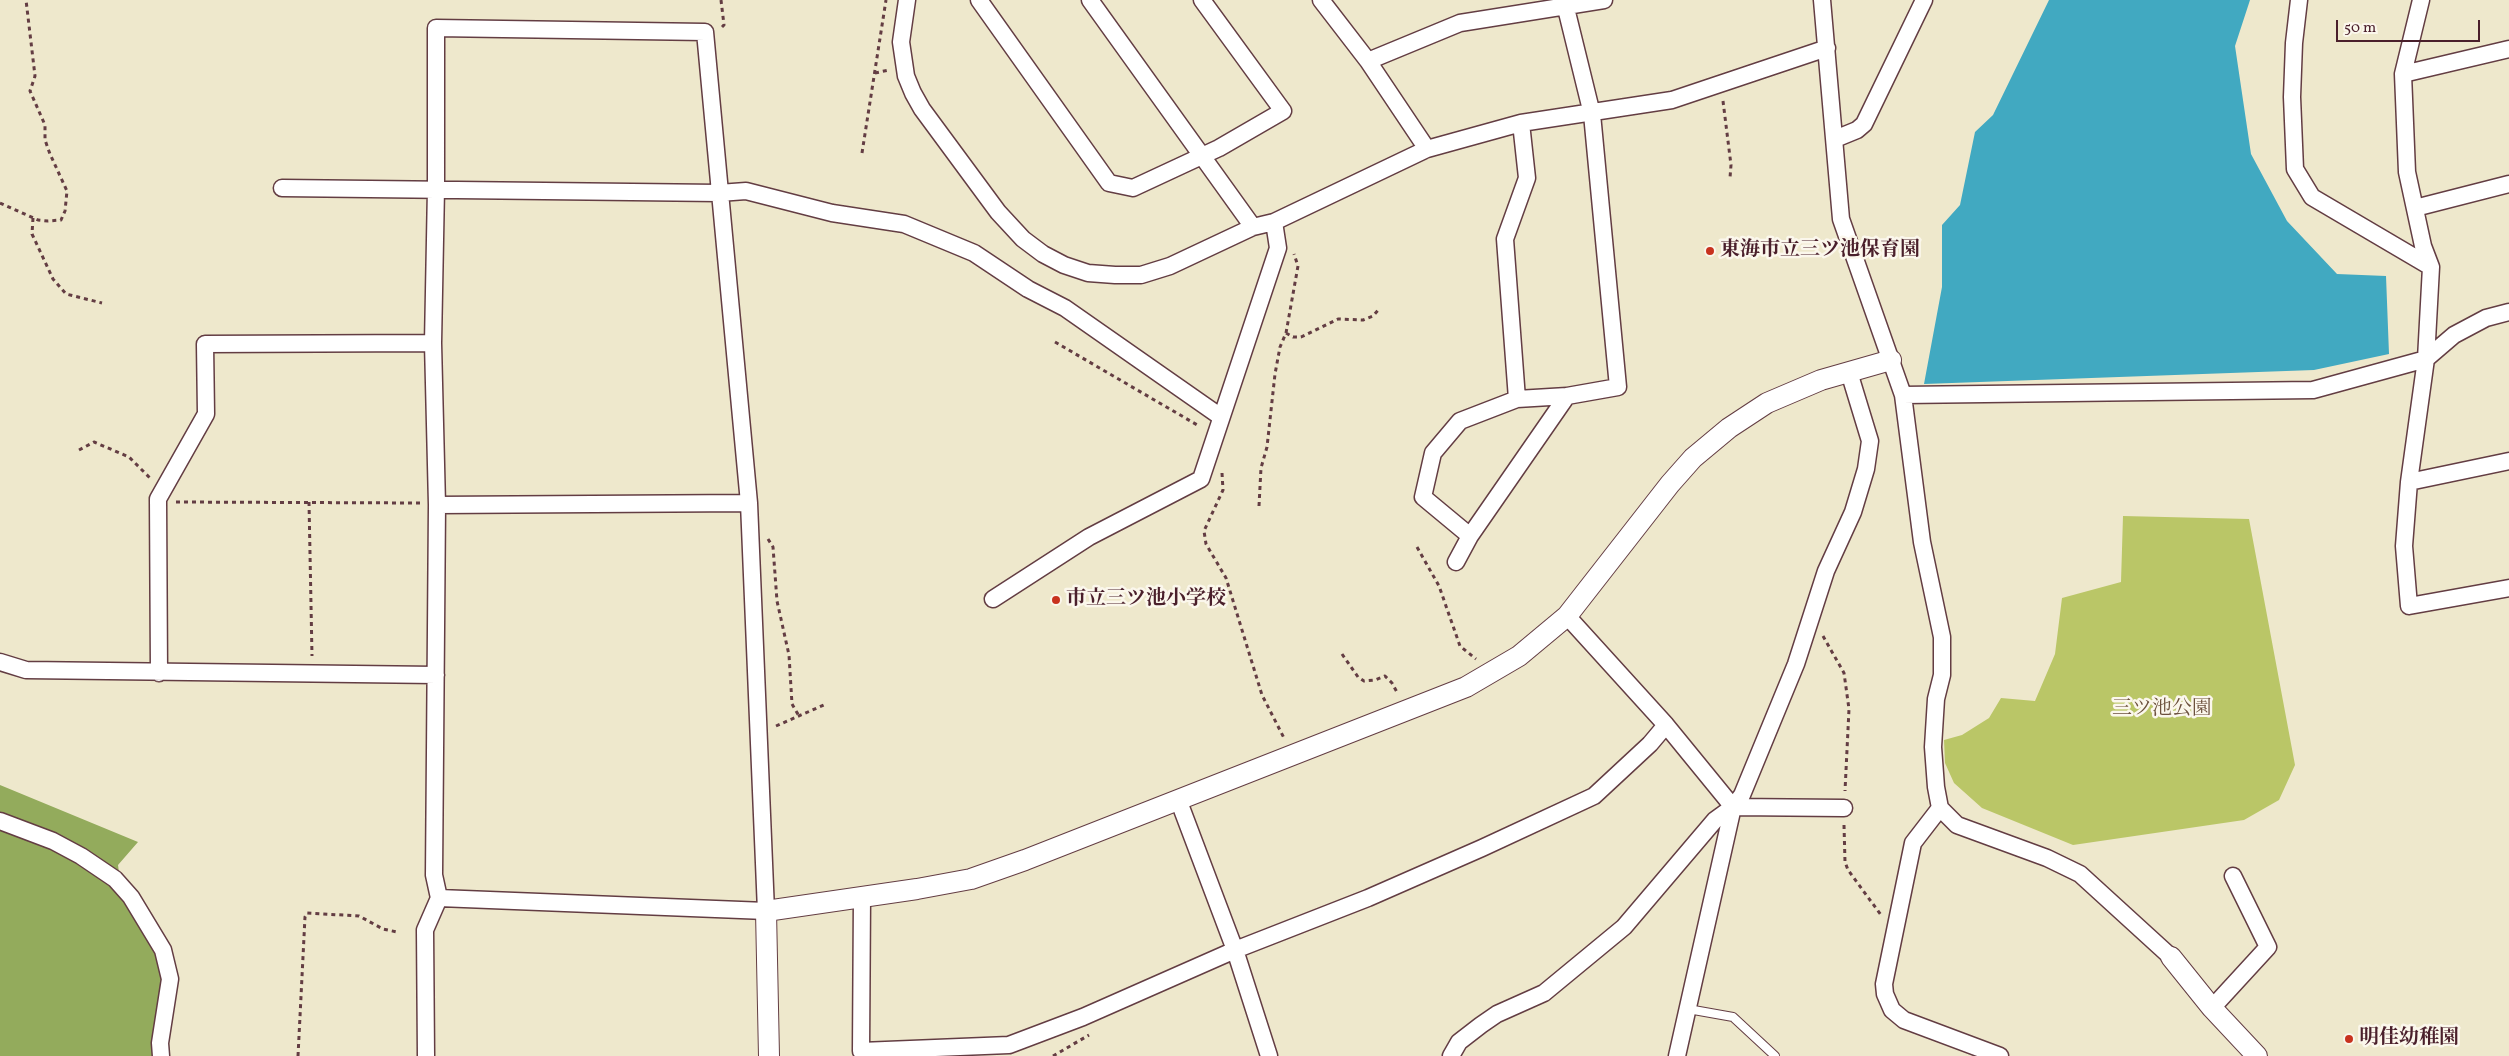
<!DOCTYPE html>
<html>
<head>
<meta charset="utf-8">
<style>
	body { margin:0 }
	#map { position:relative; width:2509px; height:1056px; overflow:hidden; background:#eee8cc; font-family:Vollkorn,serif }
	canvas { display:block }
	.scale { position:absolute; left:2336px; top:20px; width:144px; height:22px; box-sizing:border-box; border:2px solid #4a1f2b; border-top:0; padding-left:6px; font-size:15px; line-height:18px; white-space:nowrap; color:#4a1f2b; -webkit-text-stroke:4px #fbf7ec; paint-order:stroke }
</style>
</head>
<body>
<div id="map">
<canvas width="2509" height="1056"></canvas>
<div class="scale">50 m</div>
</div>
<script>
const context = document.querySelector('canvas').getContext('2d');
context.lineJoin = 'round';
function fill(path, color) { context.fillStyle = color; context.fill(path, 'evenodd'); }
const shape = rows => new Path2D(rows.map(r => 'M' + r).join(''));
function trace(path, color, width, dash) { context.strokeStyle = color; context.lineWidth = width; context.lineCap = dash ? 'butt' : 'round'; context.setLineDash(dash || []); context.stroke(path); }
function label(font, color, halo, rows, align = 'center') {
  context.font = font + ' Vollkorn,"Noto Serif JP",serif'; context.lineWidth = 5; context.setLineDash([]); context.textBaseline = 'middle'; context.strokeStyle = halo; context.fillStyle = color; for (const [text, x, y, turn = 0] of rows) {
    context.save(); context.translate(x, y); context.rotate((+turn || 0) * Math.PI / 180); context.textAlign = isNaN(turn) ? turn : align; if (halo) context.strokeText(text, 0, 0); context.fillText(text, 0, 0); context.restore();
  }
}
const green = shape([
	[2123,516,2249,519,2295,765,2279,800,2244,820,2073,845,1982,808,1954,783,1945,763,1944,740,1962,735,1989,718,2001,698,2035,701,2055,654,2062,598,2121,582]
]);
const forest = shape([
	[0,785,138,842,118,865,122,895,162,957,173,1020,162,1056,0,1056]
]);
const water = shape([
	[2049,0,2250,0,2235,46,2251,154,2287,221,2337,274,2386,276,2389,354,2314,370,1924,384,1942,287,1942,225,1960,205,1975,132,1993,115]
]);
const path = shape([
	[721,0,724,25,721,28],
	[875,73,889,70],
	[1723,101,1731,165,1730,178],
	[862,153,886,0],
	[0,203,38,220,48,221,61,220,65,211,67,191,50,154,45,140,45,125,30,91,35,76,26,0],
	[33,218,32,234,53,279,66,294,102,303],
	[1286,333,1293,337,1301,337,1338,319,1363,320,1373,316,1379,309],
	[1055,342,1199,426],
	[79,450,94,442,129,457,150,478],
	[1222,473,1223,490,1204,531,1206,544,1226,578,1262,695,1284,738],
	[176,502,420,503],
	[309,502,312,656],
	[1259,506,1261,468,1267,447,1275,374,1280,347,1286,333,1298,266,1294,254],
	[768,539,773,547,777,601,789,655,792,704,799,716],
	[1417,547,1439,586,1460,646,1476,659],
	[1823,636,1844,673,1849,709,1845,791],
	[1342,654,1358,677,1364,681,1375,680,1385,676,1392,683,1398,694],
	[776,726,826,704],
	[1844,825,1845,862,1848,870,1881,915],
	[298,1056,305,917,307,913,359,916,383,929,397,932],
	[1053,1056,1089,1035]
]);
const service = shape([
	[1688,1009,1733,1017,1775,1056]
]);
const minor = shape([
	[907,0,901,42,906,76,913,93,922,109,998,212,1023,239,1043,254,1064,265,1088,273,1115,275,1141,275,1170,266,1253,227,1274,222,1427,149,1521,123,1672,100,1827,48],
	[979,0,1109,183,1133,188,1219,148,1283,111,1202,0],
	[1090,0,1253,227],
	[1321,0,1368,61,1427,149],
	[1564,0,1592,114,1618,387,1567,396],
	[1822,0,1841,219,1903,395,1922,542,1942,637,1942,675,1936,699,1933,747,1936,787,1940,808,1957,825,2047,858,2080,874,2171,957],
	[2299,0,2294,43,2292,97,2295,169,2312,197,2431,267],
	[2421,0,2403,74,2407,172,2423,246,2431,267,2426,359,2409,482,2404,546,2409,606,2509,588],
	[1368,61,1460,23,1604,0],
	[2403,74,2509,49],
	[1835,139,1857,130,1864,124,1924,0],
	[282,188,719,193,746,191,832,213,904,224,974,253,1028,289,1065,308,1221,417],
	[2415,208,2509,184],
	[1903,395,2313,390,2426,359,2454,335,2486,318,2509,312],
	[2409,482,2509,461],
	[437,505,749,503],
	[1470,536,1567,396,1517,399],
	[1456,562,1470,536,1423,497,1433,453,1460,421,1517,399,1505,239,1527,178,1521,123],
	[993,599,1089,537,1201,479,1278,248,1274,222],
	[1567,616,1666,725,1733,807],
	[0,662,26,670,436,675],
	[159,673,158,499,206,414,205,344,433,343],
	[1178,799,1235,950,1269,1056],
	[1733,807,1844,808],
	[1940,808,1913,843,1884,984,1885,994,1892,1010,1904,1020,2000,1056],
	[0,821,53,841,81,856,115,879,131,897,163,950,170,979,160,1043,161,1056],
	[862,896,861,1051,1009,1045,1083,1017,1235,950,1368,898,1482,848,1594,796,1650,744,1666,725],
	[2212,1008,2268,947,2233,876],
	[426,1056,425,930,439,898,434,875,437,505,433,343,436,188,436,28,705,32,749,503,766,911,439,898],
	[1451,1056,1459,1042,1481,1025,1497,1014,1544,993,1624,927,1715,820,1733,807,1742,795,1796,664,1826,571,1853,512,1866,469,1870,441,1849,372],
	[1677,1056,1733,807]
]);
const tertiary = shape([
	[2171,957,2212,1008,2257,1056],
	[769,1056,766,911,917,889,971,879,1025,860,1466,687,1519,656,1567,616,1670,484,1693,458,1729,428,1767,403,1821,380,1891,360]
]);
const markers = [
	[1710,251,5,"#c8321e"],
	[1056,600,5,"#c8321e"],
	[2349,1039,5,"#c8321e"]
];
const poiNames = [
	["東海市立三ツ池保育園",1720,251],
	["市立三ツ池小学校",1066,600],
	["明佳幼稚園",2359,1039]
];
const parkNames = [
	["三ツ池公園",2162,710]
];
fill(green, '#bac667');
fill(forest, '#93ab5c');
fill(water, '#41a9c1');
trace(service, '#633d43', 10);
trace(minor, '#633d43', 19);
trace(tertiary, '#633d43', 22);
trace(path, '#633d43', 3, [4, 4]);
trace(service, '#fff', 8);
trace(minor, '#fff', 16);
trace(tertiary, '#fff', 20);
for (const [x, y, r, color] of markers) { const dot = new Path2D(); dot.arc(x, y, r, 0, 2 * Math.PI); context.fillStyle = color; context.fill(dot); trace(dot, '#fbf7ec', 2); }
label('bold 20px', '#4a1f2b', '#fbf7ec', poiNames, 'left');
label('20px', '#6c513d', '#fbf7ec', parkNames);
</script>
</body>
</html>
